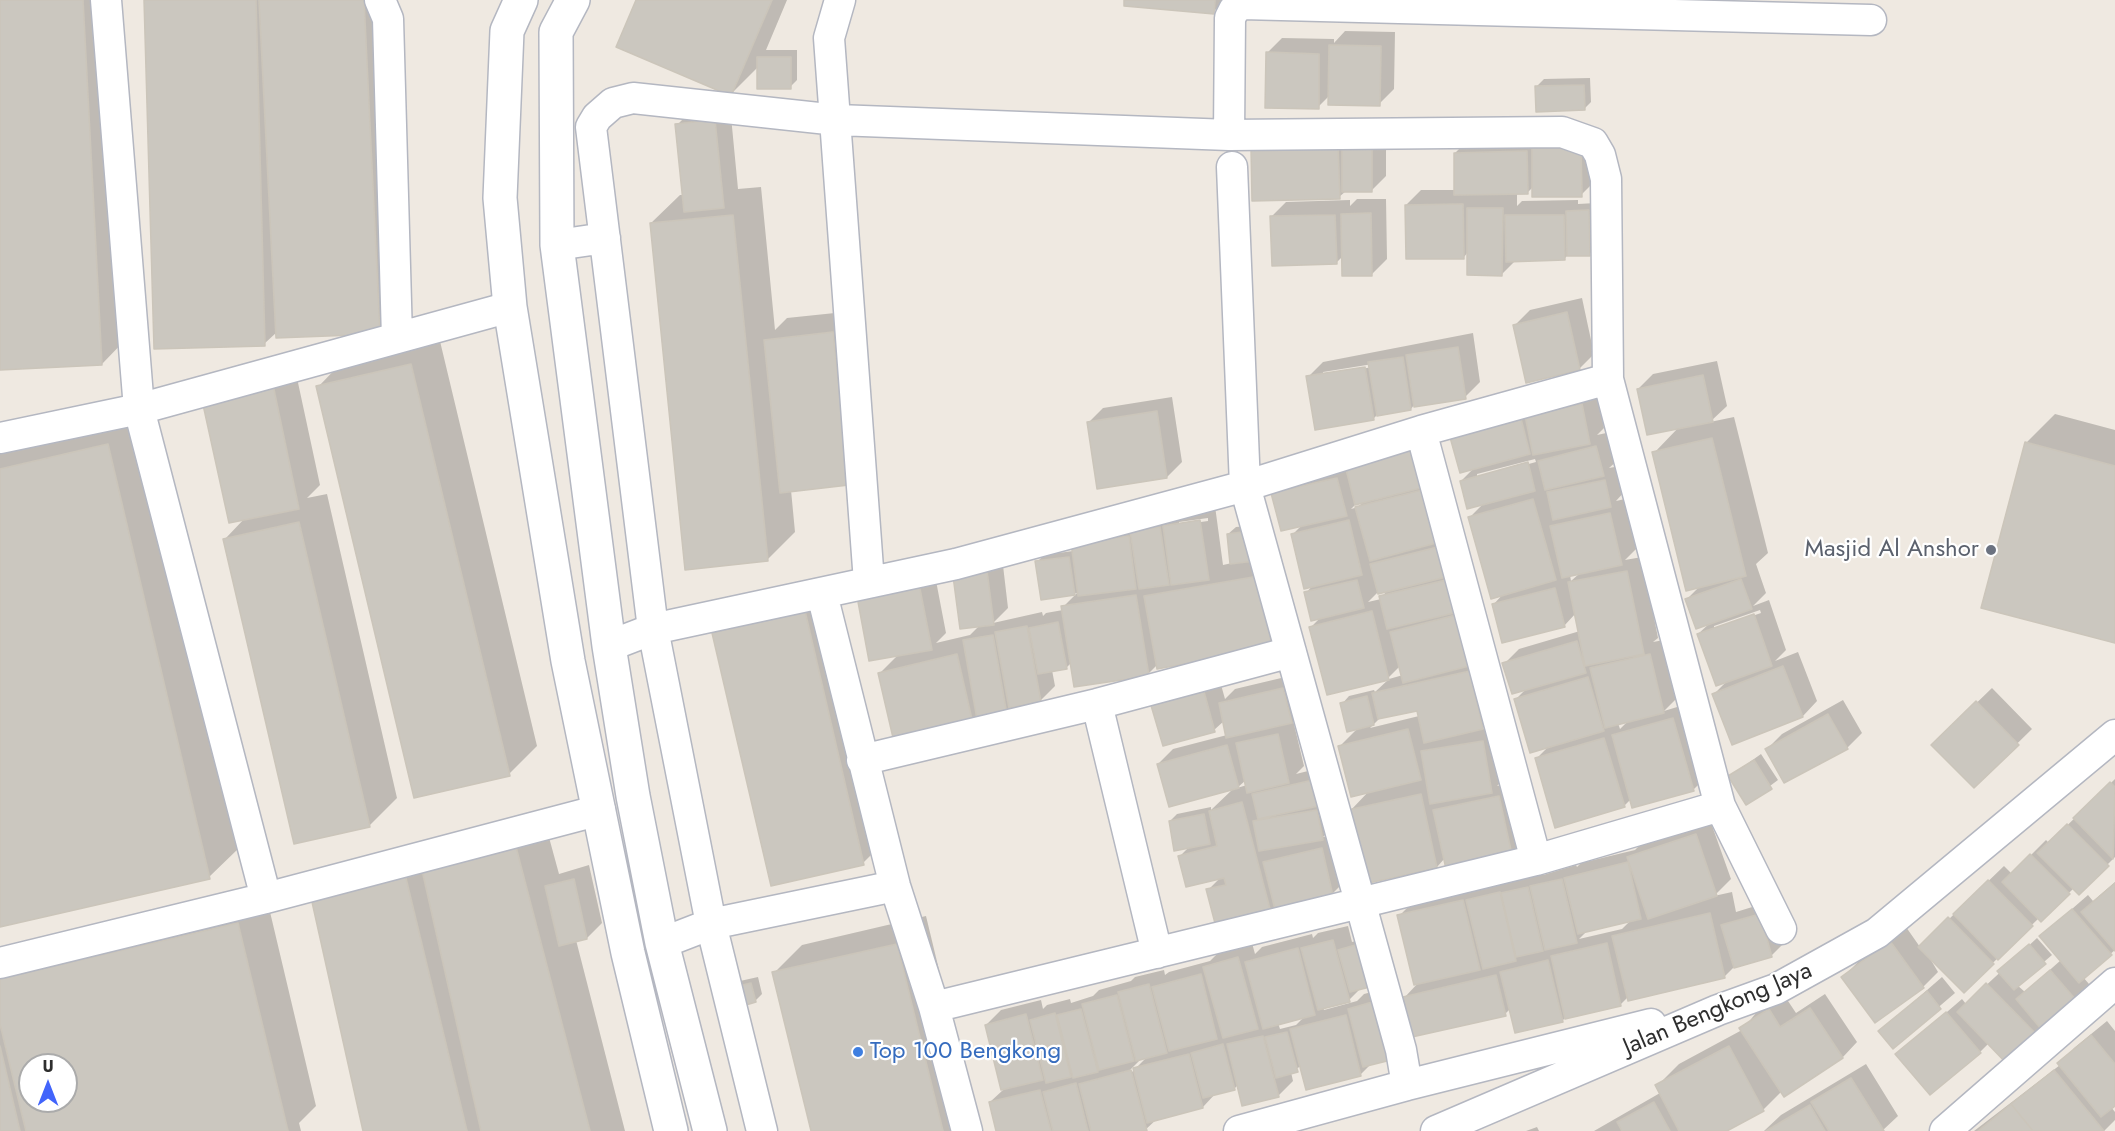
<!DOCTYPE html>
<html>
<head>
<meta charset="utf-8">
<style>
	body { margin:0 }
	#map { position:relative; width:2115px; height:1131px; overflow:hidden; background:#efe9e1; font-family:Jost,sans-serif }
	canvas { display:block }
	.north { position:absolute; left:18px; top:1053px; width:60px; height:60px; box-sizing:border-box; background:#fff; border:2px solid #ababab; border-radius:50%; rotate:0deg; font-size:16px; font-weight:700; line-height:24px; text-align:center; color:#2e2e2e }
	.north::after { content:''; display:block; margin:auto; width:21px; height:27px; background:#4264fb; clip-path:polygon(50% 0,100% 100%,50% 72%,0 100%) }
</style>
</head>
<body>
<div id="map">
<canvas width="2115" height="1131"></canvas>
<div class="north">U</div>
</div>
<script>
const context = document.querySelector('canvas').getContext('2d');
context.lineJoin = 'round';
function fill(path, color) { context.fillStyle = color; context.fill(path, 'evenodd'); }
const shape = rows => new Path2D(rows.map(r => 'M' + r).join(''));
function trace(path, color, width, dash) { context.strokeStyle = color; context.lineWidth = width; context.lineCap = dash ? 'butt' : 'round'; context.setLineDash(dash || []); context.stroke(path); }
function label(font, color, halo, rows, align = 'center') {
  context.font = font + ' Jost,sans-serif'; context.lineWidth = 4.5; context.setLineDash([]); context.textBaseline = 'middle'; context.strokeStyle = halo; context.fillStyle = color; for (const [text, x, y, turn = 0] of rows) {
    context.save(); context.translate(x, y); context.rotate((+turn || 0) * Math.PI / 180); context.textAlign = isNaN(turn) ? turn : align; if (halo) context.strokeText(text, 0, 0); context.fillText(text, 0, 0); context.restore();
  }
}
const shadow = shape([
	[0,0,113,0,130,335,102,364,0,369],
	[146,0,393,0,408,304,379,332,277,332,264,344],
	[638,0,787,0,766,50,797,50,797,80,790,87,758,67,730,95],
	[1126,0,1226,0,1213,12],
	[1345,31,1395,32,1394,89,1379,104,1329,96,1318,107,1267,53,1282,38,1334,39,1334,43],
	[1590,78,1591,102,1584,109,1537,86,1544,79],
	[730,106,738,189,761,187,775,330,787,318,854,311,870,462,791,490,795,532,767,560,651,223,680,195,684,195,677,125,692,110],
	[1386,126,1386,176,1371,191,1346,191,1339,197,1253,150],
	[1596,133,1596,180,1581,195,1534,186,1527,193,1517,193,1517,206,1522,201,1578,200,1578,204,1596,203,1597,247,1589,254,1569,254,1564,259,1516,260,1502,274,1468,252,1464,257,1406,205,1421,190,1456,190,1455,153,1470,138],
	[1357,199,1386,199,1387,259,1372,274,1343,256,1336,263,1271,217,1286,202,1350,200,1350,206],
	[1582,298,1594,354,1579,369,1515,325,1530,310],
	[1473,333,1480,382,1465,397,1414,405,1411,409,1378,414,1373,419,1308,377,1323,362],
	[1373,364,1373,367,1323,375,1323,372],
	[439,337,537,746,509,774,318,387,346,358],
	[1717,361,1727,406,1710,422,1734,417,1768,553,1756,564,1766,593,1753,606,1769,600,1786,650,1775,661,1798,652,1817,701,1803,716,1714,694,1728,680,1698,634,1711,622,1687,599,1700,586,1654,453,1679,427,1638,389,1653,374],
	[1760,610,1761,613,1714,629,1714,626],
	[294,364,320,485,307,498,327,494,397,798,369,826,225,539,245,518,204,400],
	[1597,390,1604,428,1597,435,1611,432,1618,460,1609,468,1620,466,1625,491,1616,501,1625,499,1636,549,1625,560,1642,557,1658,638,1653,642,1664,640,1678,697,1664,711,1687,704,1708,775,1693,790,1631,799,1624,806,1536,759,1549,746,1516,699,1527,688,1504,664,1519,649,1580,631,1576,613,1564,626,1493,605,1504,593,1470,517,1484,503,1461,481,1475,467,1450,431],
	[1535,459,1536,462,1477,478,1477,474],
	[1580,573,1571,581,1570,575],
	[1629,720,1620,729,1618,723],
	[1172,397,1182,462,1167,477,1088,423,1103,408],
	[2055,414,2115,430,2115,642,2026,443],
	[136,417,238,849,209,877,0,925,0,448],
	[1424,431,1498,713,1482,729,1497,726,1506,777,1497,786,1514,782,1526,839,1511,854,1445,858,1437,867,1350,811,1370,790,1340,746,1359,727,1342,704,1349,696,1374,690,1375,692,1389,679,1403,675,1400,666,1388,678,1311,627,1322,616,1306,593,1313,585,1293,534,1302,525,1273,494,1288,479],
	[1364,501,1358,507,1351,509,1358,502],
	[1387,590,1381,599,1368,602,1379,591],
	[1418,709,1419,716,1370,728,1380,718],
	[1215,506,1223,565,1232,563,1228,534,1236,527,1257,525,1253,560,1281,555,1293,625,1271,647,1158,664,1148,674,1072,662,1066,668,1052,670,1055,686,1040,701,1014,705,1006,713,972,722,880,673,898,655,870,660,933,565,946,633,936,643,970,635,980,625,954,577,1002,557,1008,608,993,623,1042,612,1043,616,1046,613,1063,610,1063,607,1077,593,1042,598,1037,562,1044,555,1073,551,1072,544],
	[1208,518,1208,521,1179,525,1179,522],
	[834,584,891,835,863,863,714,633,742,605],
	[1218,674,1225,699,1235,689,1298,674,1306,707,1293,720,1304,766,1296,774,1328,766,1337,823,1323,837,1337,834,1347,879,1332,894,1275,907,1270,912,1208,890,1221,877,1180,856,1189,847,1170,821,1177,814,1211,807,1211,810,1234,788,1158,764,1173,749,1227,735,1224,721,1214,730,1152,702],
	[1246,780,1247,785,1237,788],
	[1992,688,2032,729,1974,786,1933,745],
	[1843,700,1862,733,1847,748,1767,749,1782,734],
	[1761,754,1778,780,1747,803,1730,776],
	[2115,779,2115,857,2079,893,2074,888,2041,920,2039,918,1964,991,1928,955,1938,972,1923,987,1876,1021,1843,977,1858,962,1906,927,1920,947,2004,866,2012,874,2046,840,2049,843],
	[544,819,559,874,589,865,602,923,587,938,576,940,625,1131,365,1131,311,894],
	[1710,820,1731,879,1714,896,1732,892,1736,912,1775,900,1786,941,1771,956,1735,966,1724,977,1628,997,1620,1005,1565,1018,1562,1021,1510,1009,1505,1014,1404,998,1419,982,1399,916,1414,901,1543,873,1543,875,1576,865,1577,867,1581,863,1635,850,1643,842],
	[1631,920,1622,929,1579,939,1588,930],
	[2115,882,2115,950,2083,977,2095,991,2048,1034,1989,1043,1980,1052,1897,1055,1962,999,1966,1004,2037,938,2052,955,2017,985,2025,992,2061,960,2041,936,2088,895,2093,901],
	[266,895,316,1106,299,1123,301,1131,0,1131,0,973],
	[30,1065,66,1065,66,1101,30,1101],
	[926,916,978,1131,813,1131,774,973,802,945],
	[1348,926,1352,942,1366,938,1362,987,1349,1000,1323,1007,1324,1010,1357,1001,1364,994,1391,987,1371,1064,1361,1074,1301,1066,1291,1072,1293,1081,1278,1096,1238,1085,1234,1089,1216,1093,1203,1107,1158,1118,1144,1131,998,1131,990,1102,1003,1090,986,1025,1001,1010,1041,1000,1043,1009,1047,1005,1070,999,1071,1003,1093,996,1099,990,1131,981,1135,977,1164,970,1165,975,1169,972,1210,961,1219,952,1252,943,1255,954,1262,947,1312,934,1313,938,1318,933],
	[1305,1016,1296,1025,1280,1029,1278,1023],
	[1142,1058,1146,1058,1129,1075,1127,1073],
	[758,977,762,994,755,1001,738,1006,740,981],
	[1942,977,1955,993,1893,1046,1880,1031],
	[1825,994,1857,1042,1843,1057,1784,1095,1782,1091,1763,1110,1724,1131,1594,1131,1660,1093,1657,1086,1679,1064,1742,1030,1756,1013,1784,995,1796,1013],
	[2107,1021,2115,1031,2115,1104,2111,1107,2115,1112,2115,1120,2104,1131,1974,1131,2060,1065,2074,1048],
	[1866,1064,1898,1116,1882,1131,1764,1131,1781,1115],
	[1537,1127,1539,1131,1526,1131]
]);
const building = shape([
	[0,0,83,0,102,365,0,370,0,0],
	[144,0,256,0,265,346,154,349,144,0],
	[259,0,364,0,380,334,276,338,259,0],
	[636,0,772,0,731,96,616,47,636,0],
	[1124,0,1215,0,1214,14,1124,6,1124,0],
	[1329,45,1381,46,1380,106,1328,105,1329,45],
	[1266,52,1319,54,1319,109,1265,108,1266,52],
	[757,57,791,57,791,89,757,89,757,57],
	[1584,85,1585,110,1536,112,1535,86,1584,85],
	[715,120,724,208,684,212,675,124,715,120],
	[1342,140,1372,141,1372,192,1342,192,1342,140],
	[1338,147,1340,199,1252,201,1251,149,1338,147],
	[1581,147,1582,197,1532,197,1532,148,1581,147],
	[1527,151,1528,194,1454,195,1454,153,1527,151],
	[1463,204,1464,259,1406,259,1405,205,1463,204],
	[1467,208,1503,208,1502,276,1467,275,1467,208],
	[1589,210,1590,256,1567,256,1566,211,1589,210],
	[1371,213,1372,276,1342,276,1341,214,1371,213],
	[733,215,768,561,685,570,650,223,733,215],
	[1335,215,1337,264,1272,266,1270,216,1335,215],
	[1505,215,1564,215,1565,260,1506,262,1505,215],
	[1567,312,1580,370,1526,383,1513,325,1567,312],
	[833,332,849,485,780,493,764,340,833,332],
	[1458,347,1466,399,1414,407,1406,355,1458,347],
	[1403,357,1411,410,1377,416,1368,362,1403,357],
	[411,364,510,776,414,798,316,386,411,364],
	[1365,367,1374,420,1315,430,1306,376,1365,367],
	[1703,375,1713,422,1647,435,1637,389,1703,375],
	[273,385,299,509,229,523,202,400,273,385],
	[1582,404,1590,444,1533,455,1525,415,1582,404],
	[1157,411,1167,478,1097,489,1087,422,1157,411],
	[1519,411,1530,454,1460,473,1448,430,1519,411],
	[1712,438,1746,576,1686,591,1652,452,1712,438],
	[2025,442,2115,466,2115,643,1981,608,2025,442],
	[108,444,210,879,0,927,0,469,108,444],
	[1410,445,1421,488,1355,505,1344,461,1410,445],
	[1596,446,1604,476,1545,490,1538,461,1596,446],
	[1528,462,1535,491,1467,509,1460,481,1528,462],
	[1337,478,1347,516,1281,531,1271,493,1337,478],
	[1605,480,1611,507,1553,520,1547,492,1605,480],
	[1422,490,1436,543,1370,561,1355,507,1422,490],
	[1533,499,1556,580,1491,599,1468,517,1533,499],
	[1610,513,1622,565,1562,578,1550,526,1610,513],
	[1200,520,1209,580,1171,585,1163,526,1200,520],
	[1349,520,1362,575,1304,589,1291,534,1349,520],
	[299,522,370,827,294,844,223,539,299,522],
	[1160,527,1169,585,1139,589,1130,531,1160,527],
	[1250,531,1254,561,1230,564,1227,534,1250,531],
	[1129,536,1136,589,1078,596,1071,543,1129,536],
	[1438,547,1446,577,1378,594,1370,564,1438,547],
	[1069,557,1075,595,1041,600,1035,561,1069,557],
	[987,571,994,625,960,629,953,576,987,571],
	[1627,571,1644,654,1585,666,1568,582,1627,571],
	[1259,576,1272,648,1157,669,1144,596,1259,576],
	[918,579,932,650,869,661,856,591,918,579],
	[1741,579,1752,609,1696,629,1685,599,1741,579],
	[1357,580,1364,608,1311,621,1304,592,1357,580],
	[1446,580,1454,613,1387,629,1379,596,1446,580],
	[1555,588,1565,627,1502,643,1492,604,1555,588],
	[1136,595,1149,676,1074,687,1061,606,1136,595],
	[805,611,864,865,771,886,712,633,805,611],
	[1372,611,1389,680,1327,695,1309,627,1372,611],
	[1754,614,1772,666,1716,686,1697,634,1754,614],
	[1456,615,1469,666,1403,683,1390,632,1456,615],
	[1058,622,1067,669,1038,674,1029,628,1058,622],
	[1027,626,1041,702,1009,708,995,632,1027,626],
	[993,635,1007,715,977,719,963,640,993,635],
	[1577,641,1586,673,1512,694,1502,663,1577,641],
	[957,654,973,724,894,742,878,673,957,654],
	[1650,654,1664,713,1605,728,1590,668,1650,654],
	[1783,666,1803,717,1732,745,1712,694,1783,666],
	[1470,671,1483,729,1424,743,1417,711,1378,719,1372,693,1470,671],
	[1588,677,1604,731,1530,753,1514,699,1588,677],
	[1203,688,1215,732,1163,746,1150,702,1203,688],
	[1283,688,1292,723,1226,738,1219,703,1283,688],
	[1367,696,1374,725,1347,732,1340,703,1367,696],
	[1976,701,2019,745,1974,788,1931,745,1976,701],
	[1828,714,1848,749,1784,783,1765,749,1828,714],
	[1673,718,1694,791,1632,808,1612,735,1673,718],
	[1408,729,1421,780,1351,797,1338,746,1408,729],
	[1278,734,1289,783,1247,793,1236,743,1278,734],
	[1604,738,1625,807,1555,828,1535,758,1604,738],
	[1483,741,1492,793,1430,804,1421,751,1483,741],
	[1227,745,1239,788,1169,807,1157,764,1227,745],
	[1754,760,1772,789,1746,805,1728,776,1754,760],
	[1313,780,1318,806,1258,819,1252,794,1313,780],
	[2110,782,2115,787,2113,859,2073,818,2110,782],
	[1421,794,1437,868,1364,884,1348,810,1421,794],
	[1499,796,1512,855,1446,869,1433,810,1499,796],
	[1242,802,1271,913,1216,927,1206,889,1226,885,1224,878,1186,887,1178,856,1217,846,1209,811,1242,802],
	[1317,810,1323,840,1259,851,1253,821,1317,810],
	[1204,814,1210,844,1174,851,1169,821,1204,814],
	[2067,824,2109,866,2079,895,2037,853,2067,824],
	[1696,834,1717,896,1648,919,1627,857,1696,834],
	[516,847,590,1131,481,1131,422,870,516,847],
	[1322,848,1333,896,1275,909,1263,862,1322,848],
	[2030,854,2070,894,2041,922,2002,882,2030,854],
	[1628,862,1641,919,1578,934,1564,878,1628,862],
	[404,870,467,1131,363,1131,310,893,404,870],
	[574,879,587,939,559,946,545,886,574,879],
	[1562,879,1577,943,1545,950,1530,886,1562,879],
	[1988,880,2033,926,1998,960,1953,914,1988,880],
	[2115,883,2115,951,2081,912,2115,883],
	[1528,887,1543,951,1516,957,1501,893,1528,887],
	[1500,892,1516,961,1483,969,1466,900,1500,892],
	[1463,900,1480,970,1414,985,1397,915,1463,900],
	[2072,909,2112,955,2079,983,2039,936,2072,909],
	[1710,913,1725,978,1628,1001,1612,936,1710,913],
	[1760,914,1772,957,1734,968,1721,925,1760,914],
	[1948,917,1994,964,1964,993,1918,947,1948,917],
	[238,923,288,1131,26,1131,0,1024,0,979,238,923],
	[30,1065,66,1065,66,1101,30,1101,30,1065],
	[1333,940,1350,1002,1318,1010,1301,948,1333,940],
	[1890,941,1924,988,1875,1023,1841,977,1890,941],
	[1607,943,1621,1006,1565,1019,1551,956,1607,943],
	[897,944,943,1131,811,1131,772,972,897,944],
	[1359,944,1370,987,1350,992,1338,950,1359,944],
	[2029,944,2046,964,2014,990,1997,971,2029,944],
	[1298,948,1315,1015,1263,1029,1245,962,1298,948],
	[1238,957,1258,1029,1223,1038,1203,967,1238,957],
	[1548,960,1563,1022,1515,1033,1500,972,1548,960],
	[2050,970,2082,1007,2047,1036,2016,999,2050,970],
	[1201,974,1217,1039,1169,1051,1152,987,1201,974],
	[1496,975,1506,1016,1412,1037,1403,997,1496,975],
	[751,983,756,1002,736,1008,731,988,751,983],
	[1986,983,2040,1038,2010,1067,1957,1012,1986,983],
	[1149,984,1167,1053,1136,1061,1118,992,1149,984],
	[1927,991,1941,1009,1893,1049,1878,1031,1927,991],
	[1117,995,1134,1061,1099,1070,1082,1004,1117,995],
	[1376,1001,1391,1060,1363,1067,1348,1009,1376,1001],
	[1810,1008,1843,1058,1784,1097,1739,1028,1769,1009,1780,1027,1810,1008],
	[1081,1009,1098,1072,1073,1078,1057,1015,1081,1009],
	[1946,1012,1981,1053,1930,1095,1895,1054,1946,1012],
	[1055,1013,1071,1077,1046,1083,1030,1020,1055,1013],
	[1026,1014,1043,1080,1001,1090,985,1025,1026,1014],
	[1346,1015,1361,1076,1306,1090,1290,1029,1346,1015],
	[1287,1032,1298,1072,1276,1078,1265,1037,1287,1032],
	[2091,1035,2115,1064,2115,1106,2101,1117,2057,1063,2091,1035],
	[1263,1036,1279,1097,1242,1106,1227,1044,1263,1036],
	[1223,1044,1235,1090,1203,1098,1191,1053,1223,1044],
	[0,1046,20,1131,0,1131,0,1046],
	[1729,1046,1764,1111,1727,1131,1679,1131,1655,1085,1729,1046],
	[1189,1054,1203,1108,1147,1123,1133,1068,1189,1054],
	[1131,1070,1147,1131,1091,1131,1079,1084,1131,1070],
	[2054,1070,2104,1131,2033,1131,2011,1104,2054,1070],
	[1851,1078,1884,1131,1829,1131,1811,1102,1851,1078],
	[1076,1083,1088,1131,1053,1131,1043,1092,1076,1083],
	[1040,1090,1051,1131,996,1131,989,1102,1040,1090],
	[1654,1102,1670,1131,1622,1131,1617,1122,1654,1102],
	[2011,1104,2033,1131,1978,1131,2011,1104],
	[1810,1105,1825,1131,1766,1131,1810,1105]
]);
const street = shape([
	[106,0,139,409,266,898],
	[380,0,388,19,397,338],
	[840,0,829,38,869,582],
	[1229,135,1230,18,1234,10,1242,4,1871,20],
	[1232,167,1245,486,1401,1050,1407,1085],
	[557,245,605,238],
	[1421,431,1536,860],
	[0,438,139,409,510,307],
	[822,594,895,886,934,1007,967,1131],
	[609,646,653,629,956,564,1245,486,1421,431,1608,379],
	[1097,704,1157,953],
	[862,760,1097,704,1291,652],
	[662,943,711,924,895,886],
	[0,963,266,898,600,810],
	[934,1007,1536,860,1720,806],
	[762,1131,711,924,653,629,591,127,597,117,613,103,633,98,837,120,1229,135,1562,132,1593,143,1600,155,1606,179,1608,379,1720,806,1781,929],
	[1239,1131,1407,1085,1651,1024],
	[1436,1131,1718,1010,1776,989,1877,933,2115,735],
	[1945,1131,2115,983]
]);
const secondary = shape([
	[521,0,507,31,500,198,510,307,568,661,628,953,671,1131],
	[573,0,556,32,557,245,609,646,633,796,662,943,710,1131]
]);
const markers = [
	[1991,550,6,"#6b7280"],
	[858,1052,6,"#3f7fe0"]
];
const worshipNames = [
	["Masjid Al Anshor",1979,550]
];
const streetNames = [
	["Jalan Bengkong Jaya",1718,1010,-23]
];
const shopNames = [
	["Top 100 Bengkong",870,1052]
];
fill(shadow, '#0003');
fill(building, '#cbc7bf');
trace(building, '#cbc5ba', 1.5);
trace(street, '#b4b7c1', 33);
trace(secondary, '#b4b7c1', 36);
trace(street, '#fff', 30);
trace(secondary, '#fff', 33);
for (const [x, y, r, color] of markers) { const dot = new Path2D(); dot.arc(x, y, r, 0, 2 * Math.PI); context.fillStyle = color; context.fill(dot); trace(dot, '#fff', 2); }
label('24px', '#5b616d', '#fff', worshipNames, 'right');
label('24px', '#2e2e2e', '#fff', streetNames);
label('24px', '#366cbe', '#fff', shopNames, 'left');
</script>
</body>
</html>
